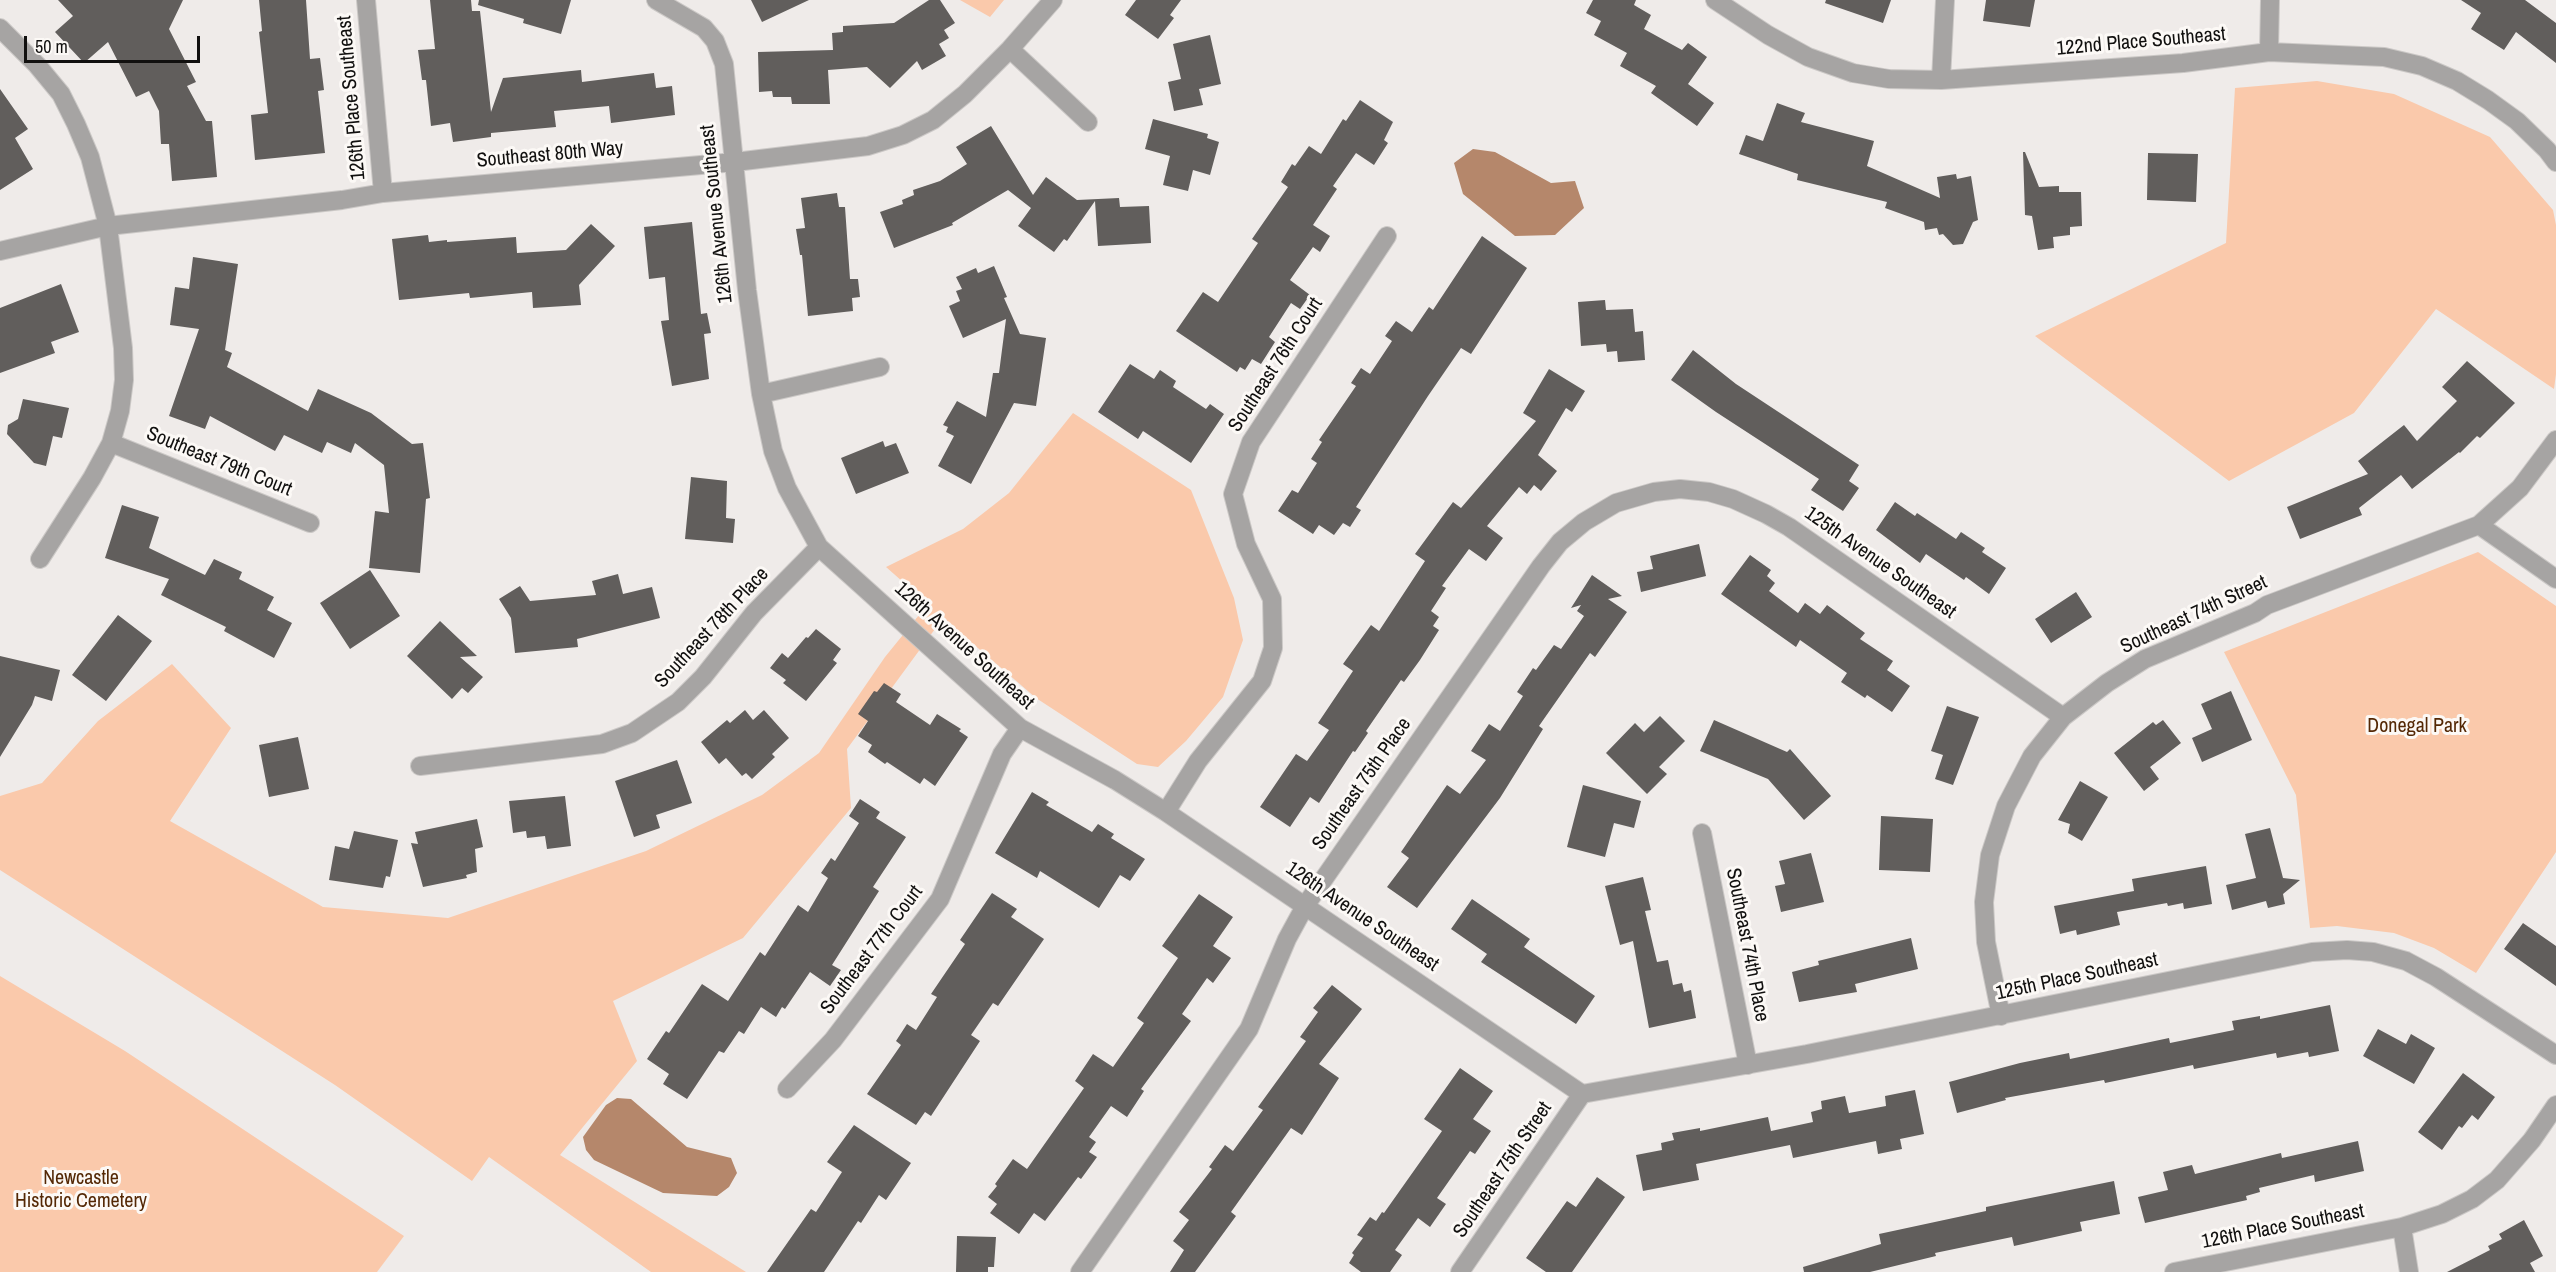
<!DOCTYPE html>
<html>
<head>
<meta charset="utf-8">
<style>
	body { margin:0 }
	#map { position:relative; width:2556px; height:1272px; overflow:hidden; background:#efebe9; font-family:"Archivo Narrow",sans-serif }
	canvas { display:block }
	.scale { position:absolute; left:24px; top:36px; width:176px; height:27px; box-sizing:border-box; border:3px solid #11100f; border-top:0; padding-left:8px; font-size:18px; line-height:21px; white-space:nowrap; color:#11100f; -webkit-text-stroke:4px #fcf9f6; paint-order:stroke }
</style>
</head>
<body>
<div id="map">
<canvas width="2556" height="1272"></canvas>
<div class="scale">50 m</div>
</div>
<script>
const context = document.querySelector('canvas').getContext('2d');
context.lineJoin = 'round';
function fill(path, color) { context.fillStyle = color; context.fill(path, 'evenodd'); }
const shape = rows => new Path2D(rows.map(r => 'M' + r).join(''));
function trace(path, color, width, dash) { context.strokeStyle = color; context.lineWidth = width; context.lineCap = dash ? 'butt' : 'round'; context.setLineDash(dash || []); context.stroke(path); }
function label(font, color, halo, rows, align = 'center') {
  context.font = font + ' "Archivo Narrow",sans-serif'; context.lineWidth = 6; context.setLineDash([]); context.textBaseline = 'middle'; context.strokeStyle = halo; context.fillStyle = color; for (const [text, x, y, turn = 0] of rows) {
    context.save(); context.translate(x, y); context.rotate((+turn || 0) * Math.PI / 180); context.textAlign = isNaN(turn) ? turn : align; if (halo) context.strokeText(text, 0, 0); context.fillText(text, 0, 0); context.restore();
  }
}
const green = shape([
	[960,0,1004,0,990,17],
	[2317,81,2394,94,2490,137,2553,210,2556,225,2556,374,2554,389,2436,309,2354,413,2229,481,2035,336,2226,243,2235,88],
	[1073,413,1191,490,1234,598,1243,640,1223,697,1186,741,1158,767,1137,764,1036,698,943,618,847,749,851,808,743,938,613,1001,637,1061,560,1155,746,1272,651,1272,489,1157,472,1181,335,1085,0,870,0,796,42,783,98,721,172,664,231,728,170,821,323,907,448,918,646,851,762,795,819,753,885,657,928,604,886,567,963,529,1009,493],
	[2478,552,2556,606,2556,852,2476,973,2434,948,2394,933,2337,926,2310,928,2296,795,2224,652],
	[0,976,125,1051,404,1236,377,1272,0,1272]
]);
const water = shape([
	[1473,149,1495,152,1551,183,1575,181,1584,208,1555,235,1515,236,1463,194,1454,163],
	[617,1098,631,1099,687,1147,731,1158,737,1173,729,1187,717,1196,663,1193,594,1160,586,1150,583,1137,606,1105]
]);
const building = shape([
	[58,0,183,0,169,29,196,82,187,86,206,121,212,121,217,177,172,181,169,144,161,144,159,111,149,91,136,97,108,42,84,63,55,32,73,16],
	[259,0,306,0,310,59,320,58,324,90,318,91,325,153,255,160,251,115,268,113,259,32,262,31],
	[430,0,471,0,472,11,480,11,491,112,503,78,581,70,582,82,654,73,656,88,672,86,675,115,611,123,609,106,554,111,556,127,491,133,491,137,453,142,450,123,431,126,426,80,422,80,418,50,435,49],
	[479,0,571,0,561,34,523,23,524,19,478,5],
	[751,0,809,0,762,22],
	[929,0,940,0,955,23,944,30,949,38,939,44,946,56,922,70,917,61,890,88,867,67,828,70,830,104,792,104,791,97,773,97,772,91,759,92,758,52,833,50,832,33,843,32,843,26,894,23],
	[1136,0,1181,0,1170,15,1174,18,1158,39,1125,15],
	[1593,0,1636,0,1634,5,1651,15,1644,29,1682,50,1688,43,1707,57,1688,84,1714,103,1697,126,1651,93,1656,86,1620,66,1627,53,1594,35,1601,21,1586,13],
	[1826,0,1891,0,1883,23,1825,3],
	[1986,0,2035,0,2030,27,1983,21],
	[2461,0,2525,0,2556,23,2556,63,2516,32,2504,50,2471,29,2481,13],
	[1210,35,1221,84,1199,89,1203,105,1174,111,1168,82,1181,79,1173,44],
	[0,89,28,129,15,138,33,169,0,190],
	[1360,100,1393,122,1384,140,1388,143,1374,165,1356,153,1333,186,1337,189,1313,225,1330,236,1320,252,1313,247,1290,280,1310,295,1300,309,1291,303,1269,337,1275,342,1261,364,1252,359,1245,370,1240,367,1237,372,1176,331,1203,292,1218,302,1258,243,1252,239,1288,187,1281,182,1292,164,1295,166,1309,146,1321,154,1343,119,1346,121],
	[1777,103,1805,113,1801,122,1874,141,1867,166,1940,198,1937,177,1956,174,1957,179,1971,176,1978,220,1973,222,1963,244,1953,245,1943,234,1939,235,1937,228,1925,230,1924,222,1885,208,1887,202,1797,180,1798,174,1739,154,1746,135,1763,141],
	[1153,119,1208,134,1207,138,1219,142,1210,175,1193,170,1188,191,1163,185,1170,156,1145,149],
	[991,126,1033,195,1046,177,1077,200,1119,198,1120,207,1149,206,1151,243,1098,246,1095,201,1067,241,1064,239,1054,252,1018,226,1031,208,1008,190,952,223,953,225,894,248,880,212,903,204,902,200,914,195,913,190,940,181,967,164,956,147],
	[2023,152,2025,152,2039,187,2059,186,2059,192,2081,192,2082,226,2070,227,2070,235,2053,237,2054,248,2038,250,2032,216,2025,215],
	[2148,153,2198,154,2196,202,2147,200],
	[837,193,839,207,845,207,850,279,858,279,860,297,852,298,853,311,808,316,802,255,800,255,796,229,805,228,801,198],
	[692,222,701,314,707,313,711,333,704,334,709,379,672,386,661,321,669,320,665,277,649,279,644,227],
	[591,224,615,246,579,285,581,305,533,308,532,292,470,298,469,293,399,300,392,239,428,235,429,242,447,240,447,242,516,237,517,253,566,250],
	[1482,236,1527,268,1471,354,1461,348,1428,396,1356,507,1361,510,1350,527,1343,523,1334,535,1319,525,1313,534,1278,511,1292,490,1298,493,1317,463,1311,459,1322,442,1319,440,1356,386,1351,383,1361,368,1370,374,1392,341,1385,336,1396,321,1412,332,1429,307,1433,310],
	[193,257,238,264,225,350,232,353,227,367,308,411,318,389,371,413,412,444,423,443,430,498,426,499,420,573,369,568,375,511,389,513,384,465,355,443,351,453,327,442,322,453,284,435,275,451,210,416,205,429,169,416,199,329,170,325,175,287,189,289],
	[994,266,1007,297,1004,298,1020,334,1046,338,1036,406,1014,403,971,484,938,466,954,436,946,432,948,427,943,425,957,401,986,417,993,373,999,373,1006,319,963,338,949,306,960,301,956,291,962,289,956,277,976,268,978,273],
	[61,284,79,332,51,342,55,353,0,373,0,308],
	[1605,300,1606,310,1633,309,1635,332,1643,331,1645,360,1618,362,1617,351,1607,352,1606,344,1581,346,1578,302],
	[1693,350,1736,384,1859,465,1849,481,1859,488,1843,511,1811,490,1819,479,1716,412,1671,380],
	[2467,361,2515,403,2480,438,2477,436,2460,453,2459,452,2412,489,2401,475,2359,508,2362,515,2300,539,2287,507,2368,474,2358,461,2404,425,2417,441,2457,401,2442,387],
	[1130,364,1154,379,1160,370,1176,381,1173,387,1206,409,1210,404,1224,414,1191,463,1143,431,1138,439,1098,412],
	[1549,369,1585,391,1572,412,1566,408,1538,455,1557,471,1541,491,1534,485,1527,494,1519,487,1487,526,1503,538,1486,561,1469,549,1442,586,1446,588,1431,611,1439,617,1433,626,1439,630,1420,660,1404,682,1401,680,1366,731,1368,733,1355,752,1353,751,1319,803,1310,797,1290,827,1260,807,1296,754,1307,761,1329,730,1318,723,1353,671,1343,664,1371,625,1379,631,1425,561,1415,554,1453,502,1461,508,1536,421,1523,413],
	[23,399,69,408,62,438,53,436,46,466,34,463,7,434,8,425,18,419],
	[883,441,885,447,896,443,909,473,856,494,841,458],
	[691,477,727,481,726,518,735,519,733,543,685,539],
	[1895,502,1915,516,1917,513,1956,539,1961,532,1985,548,1982,552,2006,568,1989,594,1966,577,1964,580,1926,554,1920,563,1876,530],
	[122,505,159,517,149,548,205,575,214,559,242,572,239,579,274,597,267,610,292,623,274,658,224,631,226,627,161,595,169,579,105,558],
	[1699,544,1706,576,1641,592,1637,572,1653,569,1650,556],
	[1750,555,1771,570,1767,576,1775,583,1769,591,1798,613,1805,603,1820,614,1827,605,1865,633,1860,639,1893,661,1887,670,1910,686,1892,712,1867,695,1865,698,1841,682,1847,673,1800,640,1796,647,1721,594],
	[370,570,400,616,350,649,320,603],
	[618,574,623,594,652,587,660,618,577,639,578,647,515,653,511,618,499,599,520,586,530,601,596,595,592,581],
	[1592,575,1622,596,1608,599,1627,612,1595,657,1590,653,1539,726,1543,729,1500,798,1417,908,1387,887,1409,858,1401,852,1447,785,1460,794,1486,760,1471,751,1489,724,1500,731,1523,696,1517,692,1533,668,1536,670,1554,645,1561,649,1584,616,1577,611,1581,605,1571,608],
	[2076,592,2092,617,2051,643,2035,619],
	[118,615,152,641,106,701,72,675],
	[440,621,477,656,460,657,483,677,468,693,462,688,452,699,407,656],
	[816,629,841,649,833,660,837,663,806,701,783,683,786,680,770,668,782,653,788,658,806,637,808,638],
	[0,656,60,670,52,701,35,696,32,705,0,757],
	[884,683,901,694,896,702,930,725,937,714,961,729,959,731,968,737,935,786,924,778,920,784,887,762,885,764,868,752,872,745,858,736,868,721,858,714,874,691,877,692],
	[2231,691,2252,740,2202,762,2192,738,2212,729,2201,704],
	[1947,706,1979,717,1953,785,1935,779,1943,755,1931,751],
	[745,710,753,720,764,710,789,738,772,754,775,757,752,779,746,773,742,776,726,758,719,764,701,742,727,720,730,723],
	[1660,716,1685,741,1659,767,1667,774,1647,794,1606,753,1635,723,1644,732],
	[1714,720,1787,752,1790,749,1831,796,1804,820,1768,779,1700,751],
	[2163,720,2181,743,2150,767,2159,779,2144,791,2114,753,2153,722,2156,725],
	[298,737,309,789,269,797,259,745],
	[677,760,692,803,656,815,660,828,634,837,615,781],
	[2080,781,2108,797,2082,841,2068,833,2070,824,2058,820],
	[1583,785,1641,801,1634,828,1614,823,1605,857,1567,847],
	[1032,792,1049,802,1046,805,1092,832,1098,824,1114,834,1111,838,1145,859,1130,881,1120,875,1099,908,1040,871,1037,878,995,853],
	[565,796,571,846,547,849,545,836,527,838,526,831,513,833,509,801],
	[860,799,880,812,876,818,906,837,873,887,879,891,832,965,841,970,830,986,810,972,785,1009,782,1007,776,1017,761,1007,744,1034,739,1031,724,1053,719,1051,687,1099,663,1084,669,1074,647,1059,666,1031,669,1033,702,984,728,1001,760,952,765,956,798,905,808,912,828,878,821,873,831,858,835,861,859,823,849,816],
	[1881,816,1933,819,1930,872,1879,870],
	[477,819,483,847,475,849,477,872,466,875,467,878,423,887,411,843,418,844,415,832],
	[2270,828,2283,878,2300,880,2283,894,2285,904,2268,908,2266,901,2232,910,2226,885,2256,878,2245,834],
	[354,831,398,840,390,877,386,876,383,888,329,880,335,846,349,849],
	[1811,853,1824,902,1781,912,1775,886,1785,884,1779,861],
	[2206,866,2212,904,2184,909,2183,903,2168,906,2167,903,2117,912,2120,925,2077,935,2076,930,2060,934,2054,906,2134,891,2132,879],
	[1643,877,1651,910,1645,911,1657,962,1668,960,1673,985,1682,983,1684,992,1691,990,1696,1018,1649,1028,1633,941,1620,945,1605,886],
	[992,893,1017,909,1011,917,1044,939,998,1006,993,1003,971,1035,980,1041,931,1116,925,1112,916,1125,867,1094,901,1045,896,1041,907,1024,916,1030,937,997,931,994,965,944,960,940],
	[1199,894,1233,917,1213,946,1231,958,1213,983,1207,978,1182,1014,1191,1021,1141,1089,1144,1091,1127,1117,1111,1106,1089,1137,1096,1142,1089,1152,1097,1157,1081,1179,1078,1177,1045,1221,1034,1213,1019,1234,990,1213,997,1204,988,1197,997,1186,995,1184,1013,1159,1027,1169,1084,1088,1075,1081,1093,1054,1113,1067,1144,1023,1137,1018,1178,958,1162,946],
	[1472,899,1530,939,1524,947,1595,996,1576,1024,1481,962,1487,954,1451,929],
	[2523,923,2556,946,2556,986,2504,949],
	[1911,938,1918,969,1855,984,1857,992,1799,1002,1792,972,1819,965,1818,961],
	[1332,985,1362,1009,1319,1064,1339,1078,1302,1135,1291,1128,1231,1212,1236,1216,1195,1272,1170,1272,1184,1250,1173,1241,1189,1220,1179,1212,1212,1169,1209,1167,1225,1145,1233,1151,1263,1110,1258,1107,1306,1041,1300,1037,1318,1012,1313,1008],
	[2330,1005,2339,1051,2309,1057,2308,1052,2277,1058,2276,1053,2194,1069,2193,1065,2105,1083,2104,1080,2005,1098,2006,1100,1957,1113,1949,1082,2020,1063,2069,1053,2070,1059,2169,1038,2170,1043,2234,1030,2232,1021,2260,1016,2260,1019],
	[2378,1029,2406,1044,2411,1034,2435,1048,2414,1084,2363,1056],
	[1460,1068,1493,1091,1473,1119,1491,1131,1475,1154,1470,1151,1437,1198,1446,1204,1430,1227,1418,1218,1395,1250,1402,1255,1390,1272,1361,1272,1349,1263,1354,1255,1352,1253,1363,1238,1357,1235,1370,1217,1376,1221,1382,1212,1384,1213,1442,1131,1424,1119],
	[2463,1073,2495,1097,2478,1120,2472,1115,2462,1128,2459,1126,2442,1150,2418,1132],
	[1915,1090,1924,1134,1900,1139,1902,1149,1878,1154,1876,1141,1793,1158,1790,1145,1696,1164,1699,1180,1643,1191,1636,1155,1662,1150,1661,1143,1674,1140,1672,1133,1700,1128,1700,1131,1768,1117,1771,1131,1813,1122,1811,1112,1822,1109,1821,1101,1845,1096,1849,1113,1886,1106,1885,1096],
	[854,1125,911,1163,886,1200,879,1195,861,1223,858,1221,824,1272,767,1272,811,1209,816,1212,842,1172,827,1162],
	[2358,1141,2364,1171,2315,1182,2314,1175,2259,1188,2260,1192,2246,1196,2247,1200,2145,1223,2138,1197,2168,1190,2163,1172,2192,1165,2195,1174,2281,1153,2282,1158],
	[1597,1177,1625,1197,1572,1272,1546,1272,1526,1258,1567,1201,1576,1207],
	[2114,1181,2120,1214,2080,1222,2082,1231,2014,1246,2012,1237,1935,1253,1936,1256,1870,1272,1804,1272,1803,1267,1881,1244,1879,1234,1986,1211,1986,1207],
	[2524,1220,2543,1256,2530,1263,2535,1272,2447,1272,2490,1250,2488,1246,2502,1239,2499,1234],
	[957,1236,996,1237,994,1267,988,1267,988,1272,956,1272]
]);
const minor = shape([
	[366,0,383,193],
	[656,0,704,28,715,41,724,64,747,290,761,394,773,451,787,488,819,547,1020,728,1115,780,1166,812,1582,1094],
	[1715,0,1768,35,1808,57,1853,73,1889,79,1941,80,2183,63,2269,52,2384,57,2422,66,2457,81,2488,100,2517,121,2547,150,2556,162],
	[0,28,37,65,61,94,76,124,90,157,108,226,123,348,124,380,120,411,111,443,92,478,40,559],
	[1010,49,1088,122],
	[2269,52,2270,0],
	[1941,80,1945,0],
	[0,251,108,226,342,200,383,193,735,162,868,146,903,135,933,120,965,94,1010,49,1053,0],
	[761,394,880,367],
	[111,443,310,523],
	[2479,525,2556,579],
	[420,766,602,744,632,733,678,702,703,677,754,613,819,547],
	[1166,812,1198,761,1262,681,1273,648,1272,599,1246,544,1233,494,1251,442,1387,236],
	[1702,833,1748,1065],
	[2001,1016,1986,942,1984,902,1990,855,2006,806,2032,756,2063,717,2107,683,2145,659,2255,613,2267,605,2479,525,2520,488,2556,440],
	[787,1089,833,1040,940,899,1002,754,1020,728],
	[1582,1094,1807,1054,2312,952,2347,950,2373,952,2406,961,2436,977,2556,1055],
	[1080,1272,1249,1029,1287,939,1305,906,1541,566,1560,542,1584,522,1616,503,1654,492,1680,489,1709,492,1733,499,1766,514,1789,527,2063,717],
	[1460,1272,1582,1094],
	[2174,1272,2402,1227],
	[2409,1272,2402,1227,2442,1214,2472,1199,2497,1180,2532,1140,2556,1105]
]);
const streetNames = [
	["122nd Place Southeast",2141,42,-5],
	["126th Place Southeast",352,98,-95],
	["Southeast 80th Way",550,155,-5],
	["126th Avenue Southeast",717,214,-96],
	["Southeast 76th Court",1276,365,-57],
	["Southeast 79th Court",219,462,22],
	["125th Avenue Southeast",1880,563,35],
	["Southeast 74th Street",2194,615,-25],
	["Southeast 78th Place",712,628,-47],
	["126th Avenue Southeast",964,646,42],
	["Southeast 75th Place",1362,784,-55],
	["126th Avenue Southeast",1362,917,34],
	["Southeast 74th Place",1747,945,79],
	["Southeast 77th Court",872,950,-53],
	["125th Place Southeast",2077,977,-12],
	["Southeast 75th Street",1503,1170,-56],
	["126th Place Southeast",2283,1227,-11]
];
const parkNames = [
	["Donegal Park",2417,727],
	["Newcastle",81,1179],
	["Historic Cemetery",81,1202]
];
fill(green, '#fac9ab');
fill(water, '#b5876b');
fill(building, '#615e5c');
trace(minor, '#cbc8c6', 20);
trace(minor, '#a6a4a3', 18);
label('20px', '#11100f', '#fcf9f6', streetNames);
label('20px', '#542805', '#fcf9f6', parkNames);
</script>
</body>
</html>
